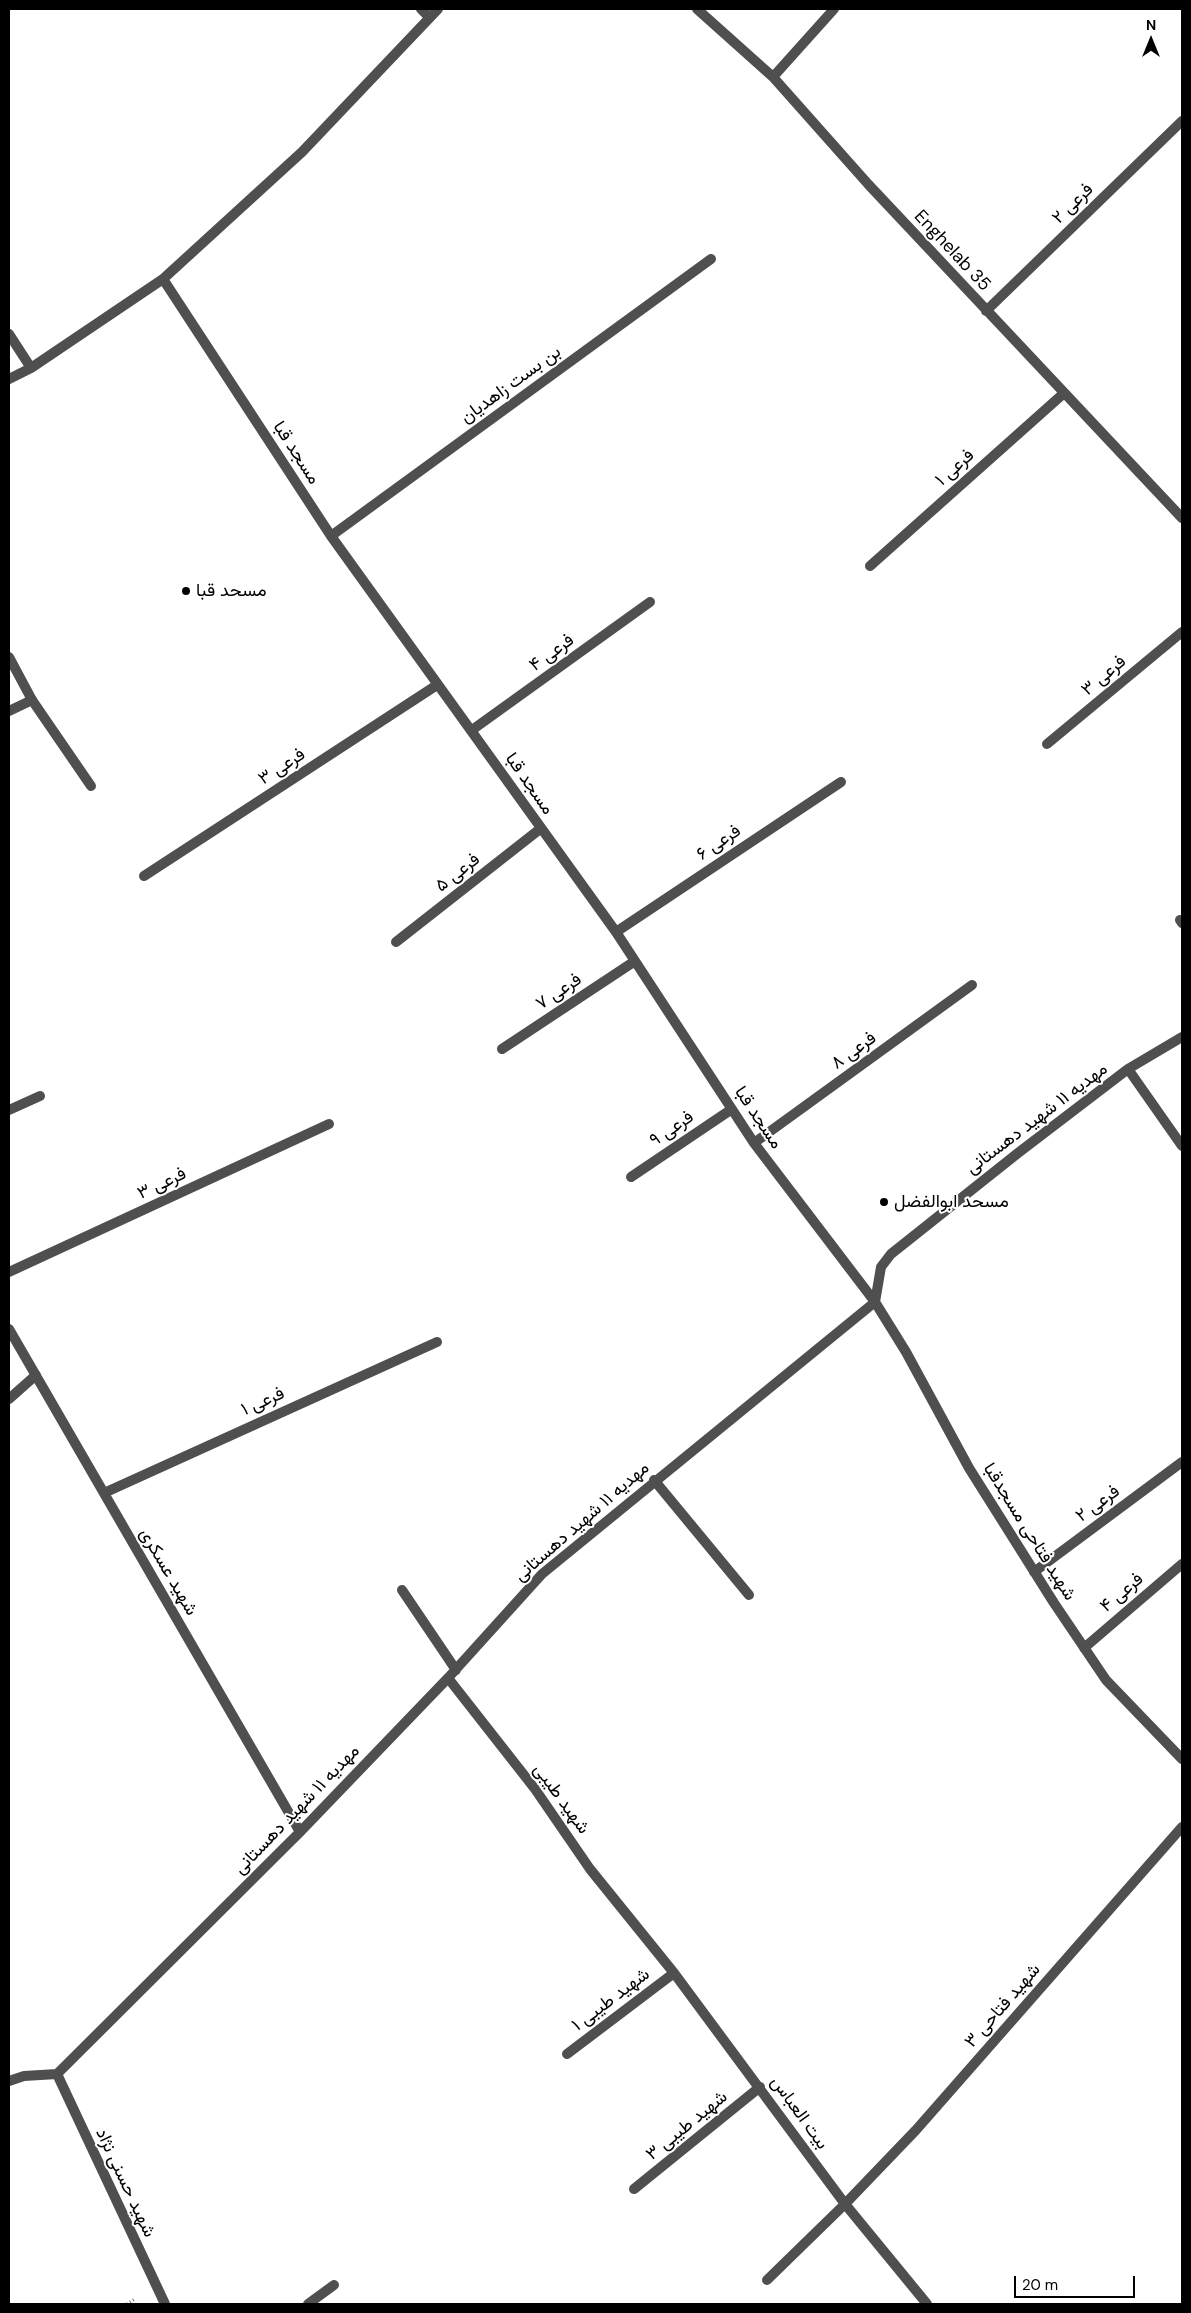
<!DOCTYPE html>
<html>
<head>
<meta charset="utf-8">
<style>
	body { margin:0 }
	#map { position:relative; width:1191px; height:2313px; overflow:hidden; background:#fff; font-family:"DM Sans",sans-serif }
	canvas { display:block }
	.frame { position:absolute; inset:0; border:10px solid #000; pointer-events:none }
	.north { position:absolute; left:1126px; top:15px; width:50px; height:50px; -webkit-text-stroke:4px #fff; paint-order:stroke; rotate:0deg; font-size:14px; font-weight:700; line-height:20px; text-align:center; color:#000 }
	.north::after { content:''; display:block; margin:auto; width:18px; height:22px; background:#000; clip-path:polygon(50% 0,100% 100%,50% 72%,0 100%) }
	.scale { position:absolute; left:1014px; top:2276px; width:121px; height:22px; box-sizing:border-box; border:2px solid #000; border-top:0; padding-left:6px; font-size:15px; line-height:18px; white-space:nowrap; color:#000; -webkit-text-stroke:4px #fff; paint-order:stroke }
</style>
</head>
<body>
<div id="map">
<canvas width="1191" height="2313"></canvas>
<div class="frame"></div>
<div class="north">N</div>
<div class="scale">20 m</div>
</div>
<script>
const context = document.querySelector('canvas').getContext('2d');
context.lineJoin = 'round';
const shape = rows => new Path2D(rows.map(r => 'M' + r).join(''));
function trace(path, color, width, dash) { context.strokeStyle = color; context.lineWidth = width; context.lineCap = dash ? 'butt' : 'round'; context.setLineDash(dash || []); context.stroke(path); }
function label(font, color, halo, rows, align = 'center') {
  context.font = font + ' "DM Sans",Vazirmatn,sans-serif'; context.lineWidth = 4; context.setLineDash([]); context.textBaseline = 'middle'; context.strokeStyle = halo; context.fillStyle = color; for (const [text, x, y, turn = 0] of rows) {
    context.save(); context.translate(x, y); context.rotate((+turn || 0) * Math.PI / 180); context.textAlign = isNaN(turn) ? turn : align; if (halo) context.strokeText(text, 0, 0); context.fillText(text, 0, 0); context.restore();
  }
}
const path = shape([
	[127,2304,135,2299]
]);
const service = shape([
	[9,657,32,700]
]);
const minor = shape([
	[421,9,429,17],
	[697,9,773,77,868,184,1182,518],
	[773,77,834,9],
	[163,279,331,536,616,932,754,1143,875,1302,906,1352,969,1468,1054,1603,1106,1680,1182,1759],
	[986,311,1182,121],
	[9,334,31,368],
	[9,379,31,368,163,279,302,152,438,9],
	[331,536,711,259],
	[870,566,1063,394],
	[9,711,32,700,91,786],
	[472,730,650,602],
	[1047,744,1182,632],
	[144,876,437,685],
	[1180,920,1182,923],
	[616,932,841,782],
	[396,942,540,829],
	[502,1049,635,961],
	[1128,1069,1182,1146],
	[9,1110,40,1096],
	[754,1143,972,985],
	[631,1177,732,1109],
	[9,1272,329,1124],
	[9,1329,300,1832],
	[9,1399,36,1375],
	[654,1480,749,1595],
	[104,1493,437,1342],
	[1034,1572,1182,1462],
	[402,1590,456,1670],
	[1084,1648,1182,1564],
	[448,1678,535,1789,590,1869,674,1973,845,2204,927,2304],
	[567,2054,674,1973],
	[57,2074,165,2304],
	[9,2081,24,2076,57,2074,300,1832,448,1678,542,1574,875,1302,881,1267,891,1254,1018,1153,1128,1069,1182,1037],
	[634,2189,760,2087],
	[767,2280,845,2204,916,2130,1182,1827],
	[308,2304,334,2285]
]);
const markers = [
	[186,591,5,"#000"],
	[884,1202,5,"#000"]
];
const streetNames = [
	["فرعی ۲",1073,204,-44],
	["Enghelab 35",952,251,47],
	["بن بست زاهدیان",511,385,-36],
	["مسجد قبا",296,453,57],
	["فرعی ۱",955,468,-42],
	["فرعی ۴",552,653,-36],
	["فرعی ۳",1104,676,-40],
	["فرعی ۳",282,767,-33],
	["مسجد قبا",529,784,55],
	["فرعی ۶",719,843,-34],
	["فرعی ۵",458,873,-38],
	["فرعی ۷",559,992,-34],
	["فرعی ۸",854,1051,-36],
	["مسجد قبا",758,1118,56],
	["مهدیه ۱۱ شهید دهستانی",1037,1119,-37],
	["فرعی ۹",672,1129,-34],
	["فرعی ۳",162,1184,-25],
	["فرعی ۱",263,1402,-24],
	["فرعی ۲",1098,1504,-36],
	["مهدیه ۱۱ شهید دهستانی",582,1522,-41],
	["شهید فتاحی مسجدقبا",1029,1532,58],
	["شهید عسکری",168,1572,60],
	["فرعی ۴",1122,1593,-40],
	["شهید طیبی",561,1799,54],
	["مهدیه ۱۱ شهید دهستانی",297,1810,-46],
	["شهید طیبی ۱",611,2000,-37],
	["شهید فتاحی ۳",1003,2006,-49],
	["بیت العباس",799,2113,54],
	["شهید طیبی ۳",687,2126,-39],
	["شهید حسنی نژاد",125,2183,65]
];
const poiNames = [
	["مسحد قبا",196,591],
	["مسحد ابوالفضل",894,1202]
];
trace(path, '#717171', 3, [1, 2.5]);
trace(service, '#4f4f4f', 10);
trace(minor, '#4f4f4f', 10);
for (const [x, y, r, color] of markers) { const dot = new Path2D(); dot.arc(x, y, r, 0, 2 * Math.PI); context.fillStyle = color; context.fill(dot); trace(dot, '#fff', 2); }
label('18px', '#000', '#fff', streetNames);
label('18px', '#000', '#fff', poiNames, 'left');
</script>
</body>
</html>
